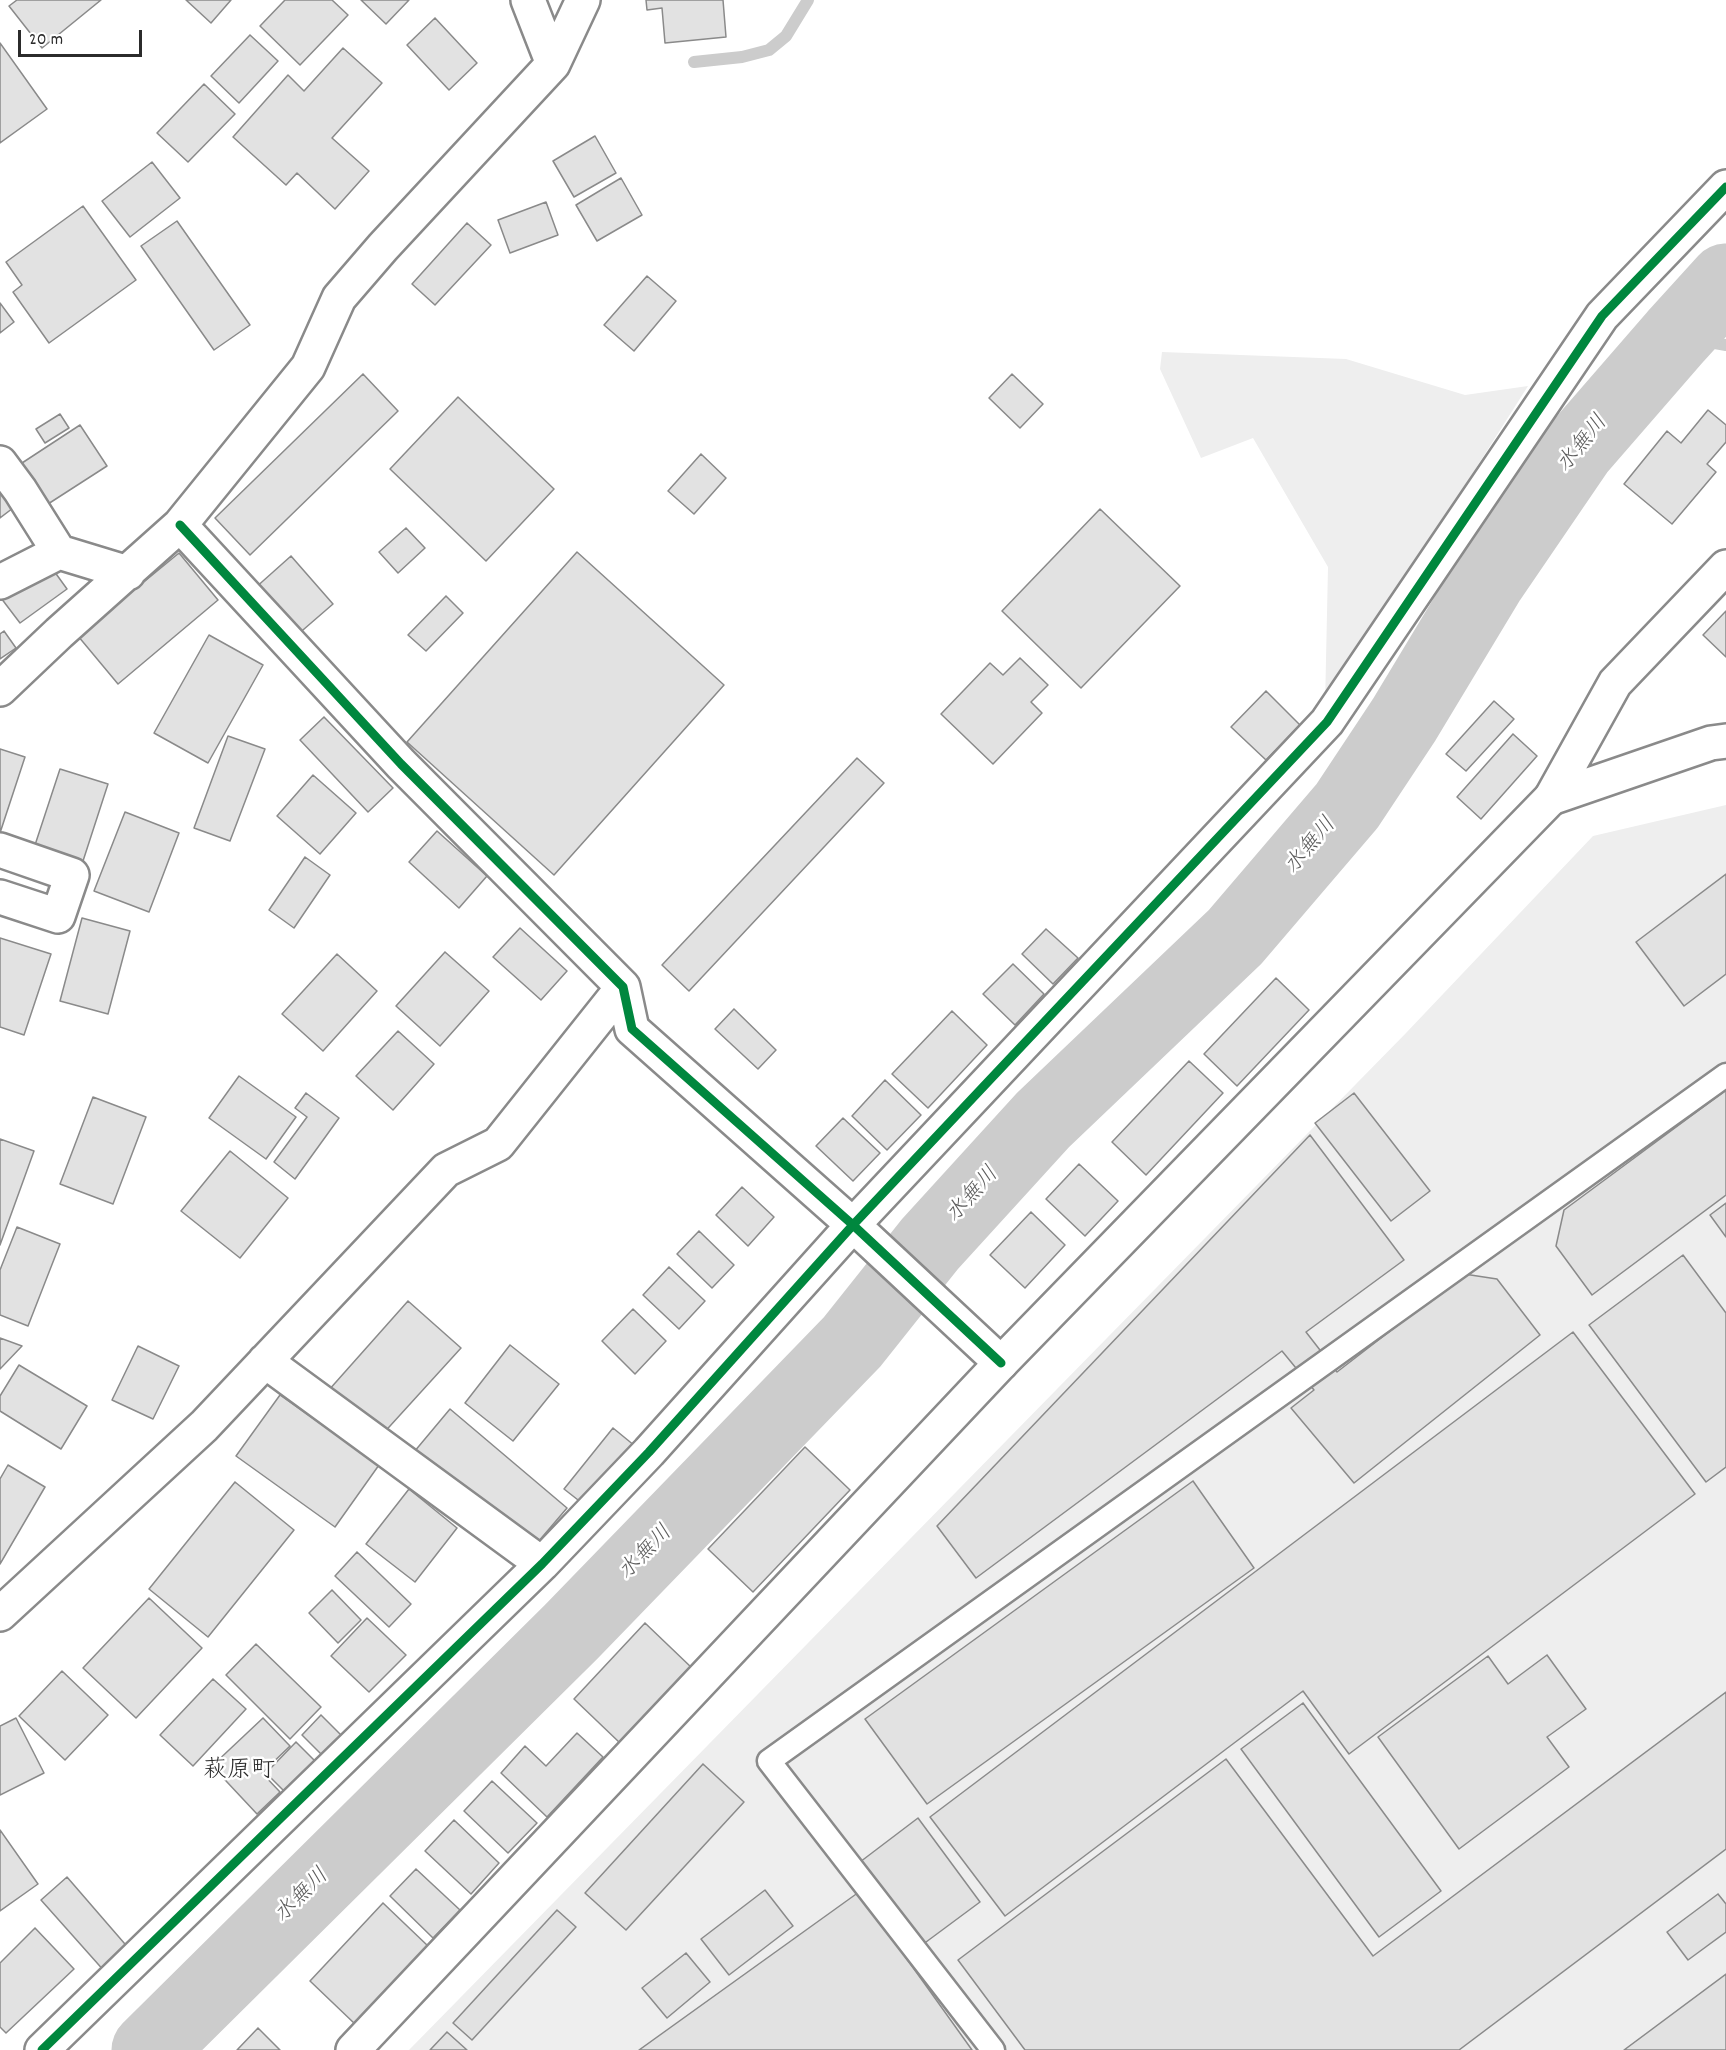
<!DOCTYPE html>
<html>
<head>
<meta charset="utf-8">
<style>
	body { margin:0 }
	#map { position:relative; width:1726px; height:2050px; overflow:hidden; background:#fff; font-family:Dekko,sans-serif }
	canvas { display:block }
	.scale { position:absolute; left:18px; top:30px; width:124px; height:27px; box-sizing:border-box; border:3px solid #2b2b2b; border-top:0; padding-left:8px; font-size:18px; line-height:21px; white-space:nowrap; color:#2b2b2b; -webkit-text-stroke:4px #fff; paint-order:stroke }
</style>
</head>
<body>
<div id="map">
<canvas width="1726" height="2050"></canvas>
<div class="scale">20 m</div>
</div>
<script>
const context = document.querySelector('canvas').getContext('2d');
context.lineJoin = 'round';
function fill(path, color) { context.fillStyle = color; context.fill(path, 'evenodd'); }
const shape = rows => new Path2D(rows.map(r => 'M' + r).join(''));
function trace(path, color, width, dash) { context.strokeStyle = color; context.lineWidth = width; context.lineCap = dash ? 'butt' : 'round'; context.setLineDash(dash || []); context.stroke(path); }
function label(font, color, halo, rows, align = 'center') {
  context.font = font + ' Dekko,"Klee One",sans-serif'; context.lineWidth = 5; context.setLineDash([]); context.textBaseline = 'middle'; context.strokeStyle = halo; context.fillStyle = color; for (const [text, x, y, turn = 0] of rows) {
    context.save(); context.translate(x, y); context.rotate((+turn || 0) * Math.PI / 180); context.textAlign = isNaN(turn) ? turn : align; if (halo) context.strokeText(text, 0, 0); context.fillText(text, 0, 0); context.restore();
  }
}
const built = shape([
	[1162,352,1346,359,1465,395,1528,386,1325,706,1328,567,1253,438,1201,458,1160,369],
	[1726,805,1726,2050,409,2050,1406,1033,1593,836]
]);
const stream = shape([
	[694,62,742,57,769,50,786,36,808,0],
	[1676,336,1726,345]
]);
const river = shape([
	[149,2050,571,1632,852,1342,930,1244,1043,1120,1235,937,1347,806,1404,720,1489,579,1577,450,1676,336,1726,281]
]);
const building = shape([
	[17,0,101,0,42,48,9,6,17,0],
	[186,0,231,0,211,23,186,0],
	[285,0,332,0,348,15,300,65,260,26,285,0],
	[361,0,409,0,386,24,361,0],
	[646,0,723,0,726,37,665,43,662,8,647,10,646,0],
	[435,18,477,63,449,90,407,45,435,18],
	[250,35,278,61,239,103,211,76,250,35],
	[0,43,47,109,0,143,0,43],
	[343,48,382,83,332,138,369,171,335,209,297,173,286,185,233,137,288,75,304,91,343,48],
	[204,84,235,114,188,162,157,133,204,84],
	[595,136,616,173,574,197,553,161,595,136],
	[152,162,180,198,130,237,102,201,152,162],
	[621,178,642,215,597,241,576,205,621,178],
	[546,202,558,235,510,253,498,220,546,202],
	[83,206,136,280,49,343,13,292,22,285,6,262,83,206],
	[177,221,250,325,214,350,141,246,177,221],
	[467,223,491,245,435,305,412,284,467,223],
	[647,276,676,301,634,351,604,325,647,276],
	[0,303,14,322,0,333,0,303],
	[363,374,398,411,250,555,215,518,363,374],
	[1012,374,1043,404,1020,428,989,398,1012,374],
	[458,397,554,489,486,561,390,469,458,397],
	[1708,410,1726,425,1726,442,1707,464,1716,472,1672,524,1624,484,1667,431,1681,443,1708,410],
	[60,414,69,428,45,443,36,429,60,414],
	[80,425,107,466,48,504,22,463,80,425],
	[701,454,726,478,694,514,668,491,701,454],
	[0,481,17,505,0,518,0,481],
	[1100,509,1180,586,1081,688,1002,611,1100,509],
	[406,528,425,548,398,573,379,552,406,528],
	[577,552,724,685,554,875,407,742,577,552],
	[179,553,218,600,118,684,78,636,179,553],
	[291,556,333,604,296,636,254,589,291,556],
	[49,564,67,589,20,623,1,598,49,564],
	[446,596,463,613,426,651,408,635,446,596],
	[1726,611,1726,657,1703,635,1726,611],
	[4,631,16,648,0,659,0,634,4,631],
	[209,635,263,665,208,763,154,733,209,635],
	[1020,658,1048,685,1031,702,1042,713,993,764,941,714,990,663,1003,675,1020,658],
	[1266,691,1300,725,1266,760,1231,727,1266,691],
	[1494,701,1514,719,1466,771,1446,754,1494,701],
	[324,717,393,788,368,812,300,740,324,717],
	[1513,734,1537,756,1481,819,1457,797,1513,734],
	[228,736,265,749,230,841,194,828,228,736],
	[0,749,25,757,0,833,0,749],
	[857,758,884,783,689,991,662,965,857,758],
	[60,769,108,784,83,861,35,845,60,769],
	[313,775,356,813,320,854,277,816,313,775],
	[125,812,179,833,149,912,94,891,125,812],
	[437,831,487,876,459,908,409,862,437,831],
	[305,857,330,875,294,928,269,910,305,857],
	[1726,874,1726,974,1684,1006,1636,942,1726,874],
	[82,918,130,931,108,1014,60,1001,82,918],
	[520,928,567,971,541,1000,493,957,520,928],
	[1046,929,1078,958,1053,984,1022,954,1046,929],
	[0,938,51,954,24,1035,0,1027,0,938],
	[445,952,489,991,440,1046,396,1006,445,952],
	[337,954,377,991,323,1051,282,1014,337,954],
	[1013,964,1044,994,1015,1025,983,994,1013,964],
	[1276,978,1309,1010,1237,1086,1204,1054,1276,978],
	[734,1009,776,1050,758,1069,715,1029,734,1009],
	[952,1011,987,1045,928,1108,892,1074,952,1011],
	[398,1031,434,1064,393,1110,356,1076,398,1031],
	[1189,1061,1223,1093,1146,1175,1112,1142,1189,1061],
	[239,1076,296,1117,266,1159,209,1118,239,1076],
	[885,1080,921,1115,887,1150,852,1116,885,1080],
	[1726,1090,1726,1195,1592,1295,1556,1246,1564,1210,1726,1090],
	[306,1093,339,1118,295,1179,274,1162,307,1117,295,1108,306,1093],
	[1354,1093,1430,1191,1391,1221,1315,1123,1354,1093],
	[93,1097,146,1117,113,1204,60,1184,93,1097],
	[843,1118,880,1153,853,1181,816,1146,843,1118],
	[1310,1135,1404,1260,1306,1332,1337,1372,1464,1274,1497,1279,1540,1335,1354,1483,1291,1408,1314,1390,1282,1351,976,1578,937,1526,1310,1135],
	[0,1139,34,1151,0,1245,0,1139],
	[230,1151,288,1198,240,1258,181,1211,230,1151],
	[1079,1164,1118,1201,1085,1236,1046,1199,1079,1164],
	[742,1187,774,1217,748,1246,716,1215,742,1187],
	[1726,1203,1726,1237,1710,1215,1726,1203],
	[1031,1212,1065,1245,1025,1288,990,1255,1031,1212],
	[17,1227,60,1244,28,1326,0,1315,0,1270,17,1227],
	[699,1231,734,1265,712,1288,677,1254,699,1231],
	[1683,1255,1726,1313,1726,1467,1706,1482,1589,1325,1683,1255],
	[669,1267,705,1301,679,1329,643,1295,669,1267],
	[408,1301,461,1348,380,1437,328,1391,408,1301],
	[633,1309,666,1341,635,1374,602,1341,633,1309],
	[1573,1332,1695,1494,1349,1754,1303,1691,1005,1916,930,1817,1573,1332],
	[0,1338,22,1346,0,1369,0,1338],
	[510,1345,559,1384,513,1441,465,1403,510,1345],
	[138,1346,179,1366,153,1419,112,1400,138,1346],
	[19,1365,87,1406,61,1449,0,1411,0,1396,19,1365],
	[280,1395,379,1465,335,1527,236,1456,280,1395],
	[450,1409,567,1508,538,1542,414,1452,450,1409],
	[613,1428,635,1446,587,1507,564,1489,613,1428],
	[805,1447,850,1490,753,1592,708,1549,805,1447],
	[8,1465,45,1487,0,1564,0,1479,8,1465],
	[1193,1481,1254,1568,927,1804,865,1719,1193,1481],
	[235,1482,294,1530,208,1637,149,1589,235,1482],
	[409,1489,457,1528,415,1582,366,1544,409,1489],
	[357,1552,411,1604,389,1627,335,1576,357,1552],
	[332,1590,361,1620,338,1643,309,1613,332,1590],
	[149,1598,202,1648,136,1718,83,1668,149,1598],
	[367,1618,406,1655,369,1692,331,1656,367,1618],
	[645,1623,692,1668,620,1743,574,1699,645,1623],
	[256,1644,321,1707,290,1739,226,1675,256,1644],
	[1547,1655,1586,1709,1547,1737,1569,1767,1459,1849,1378,1737,1488,1656,1508,1684,1547,1655],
	[62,1671,108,1715,65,1760,19,1716,62,1671],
	[213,1679,246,1709,193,1766,160,1735,213,1679],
	[1726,1692,1726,1849,1459,2050,1025,2050,958,1960,1226,1759,1373,1956,1726,1692],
	[1303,1703,1441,1891,1379,1937,1241,1749,1303,1703],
	[321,1715,344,1738,324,1757,302,1735,321,1715],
	[16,1718,44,1773,0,1795,0,1726,16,1718],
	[263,1718,290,1746,262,1773,280,1792,257,1814,212,1766,263,1718],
	[577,1733,603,1757,547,1817,501,1773,525,1746,546,1766,577,1733],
	[296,1742,315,1761,285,1792,266,1773,296,1742],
	[703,1764,744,1802,626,1930,585,1893,703,1764],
	[492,1781,537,1823,508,1853,464,1811,492,1781],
	[918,1818,980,1902,922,1945,860,1862,918,1818],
	[454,1820,499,1863,471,1894,425,1851,454,1820],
	[0,1830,38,1884,0,1911,0,1830],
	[416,1869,460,1910,433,1938,390,1896,416,1869],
	[67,1877,131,1951,106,1973,41,1900,67,1877],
	[765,1890,793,1926,729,1975,701,1939,765,1890],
	[859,1892,972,2050,639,2050,859,1892],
	[1718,1894,1726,1904,1726,1932,1688,1960,1667,1932,1718,1894],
	[383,1903,428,1946,355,2024,310,1981,383,1903],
	[557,1910,576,1927,472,2040,453,2023,557,1910],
	[35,1928,74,1969,6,2033,0,2027,0,1963,35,1928],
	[686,1953,710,1982,667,2018,642,1988,686,1953],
	[1726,1974,1726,2050,1624,2050,1726,1974],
	[258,2028,280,2050,237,2050,258,2028],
	[447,2032,467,2050,430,2050,447,2032]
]);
const lane = shape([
	[993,2050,769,1761,1726,1075]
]);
const street = shape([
	[528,0,553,64],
	[0,463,20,490,59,552],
	[180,525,401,764,623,987,632,1029,853,1225,1001,1363],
	[0,582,59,552,128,573],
	[0,689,59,633,180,525,308,367,339,298,383,247,553,64,583,0],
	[1551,798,1615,683,1726,567],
	[1551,798,1711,743,1726,741],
	[0,850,72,875,58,916,0,897],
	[265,1361,542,1564],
	[0,1614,204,1426,446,1170,498,1144,623,987],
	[42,2050,542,1564,649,1452,853,1225,1327,722,1602,316,1726,187]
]);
const secondary = shape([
	[353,2050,1001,1363,1551,798]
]);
const cycleway = shape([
	[180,525,401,764,623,987,632,1029,853,1225,1001,1363],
	[42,2050,542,1564,649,1452,853,1225,1327,722,1602,316,1726,187]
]);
const waterNames = [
	["水無川",1584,445,-51],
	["水無川",1312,847,-50],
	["水無川",974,1196,-48],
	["水無川",647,1554,-46],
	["水無川",303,1897,-45]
];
const quarterNames = [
	["萩原町",239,1773]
];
fill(built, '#eee');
trace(stream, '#ccc', 12);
trace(river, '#ccc', 75);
fill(building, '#e2e2e2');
trace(building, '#8a8a8a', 1.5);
trace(lane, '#8a8a8a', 27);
trace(street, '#8a8a8a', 38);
trace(secondary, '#8a8a8a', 38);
trace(lane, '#fff', 22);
trace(street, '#fff', 33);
trace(secondary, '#fff', 33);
trace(cycleway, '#00873e', 9);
label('italic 22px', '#5c5c5c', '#fff', waterNames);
label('24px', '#2b2b2b', '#fff', quarterNames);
</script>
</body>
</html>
